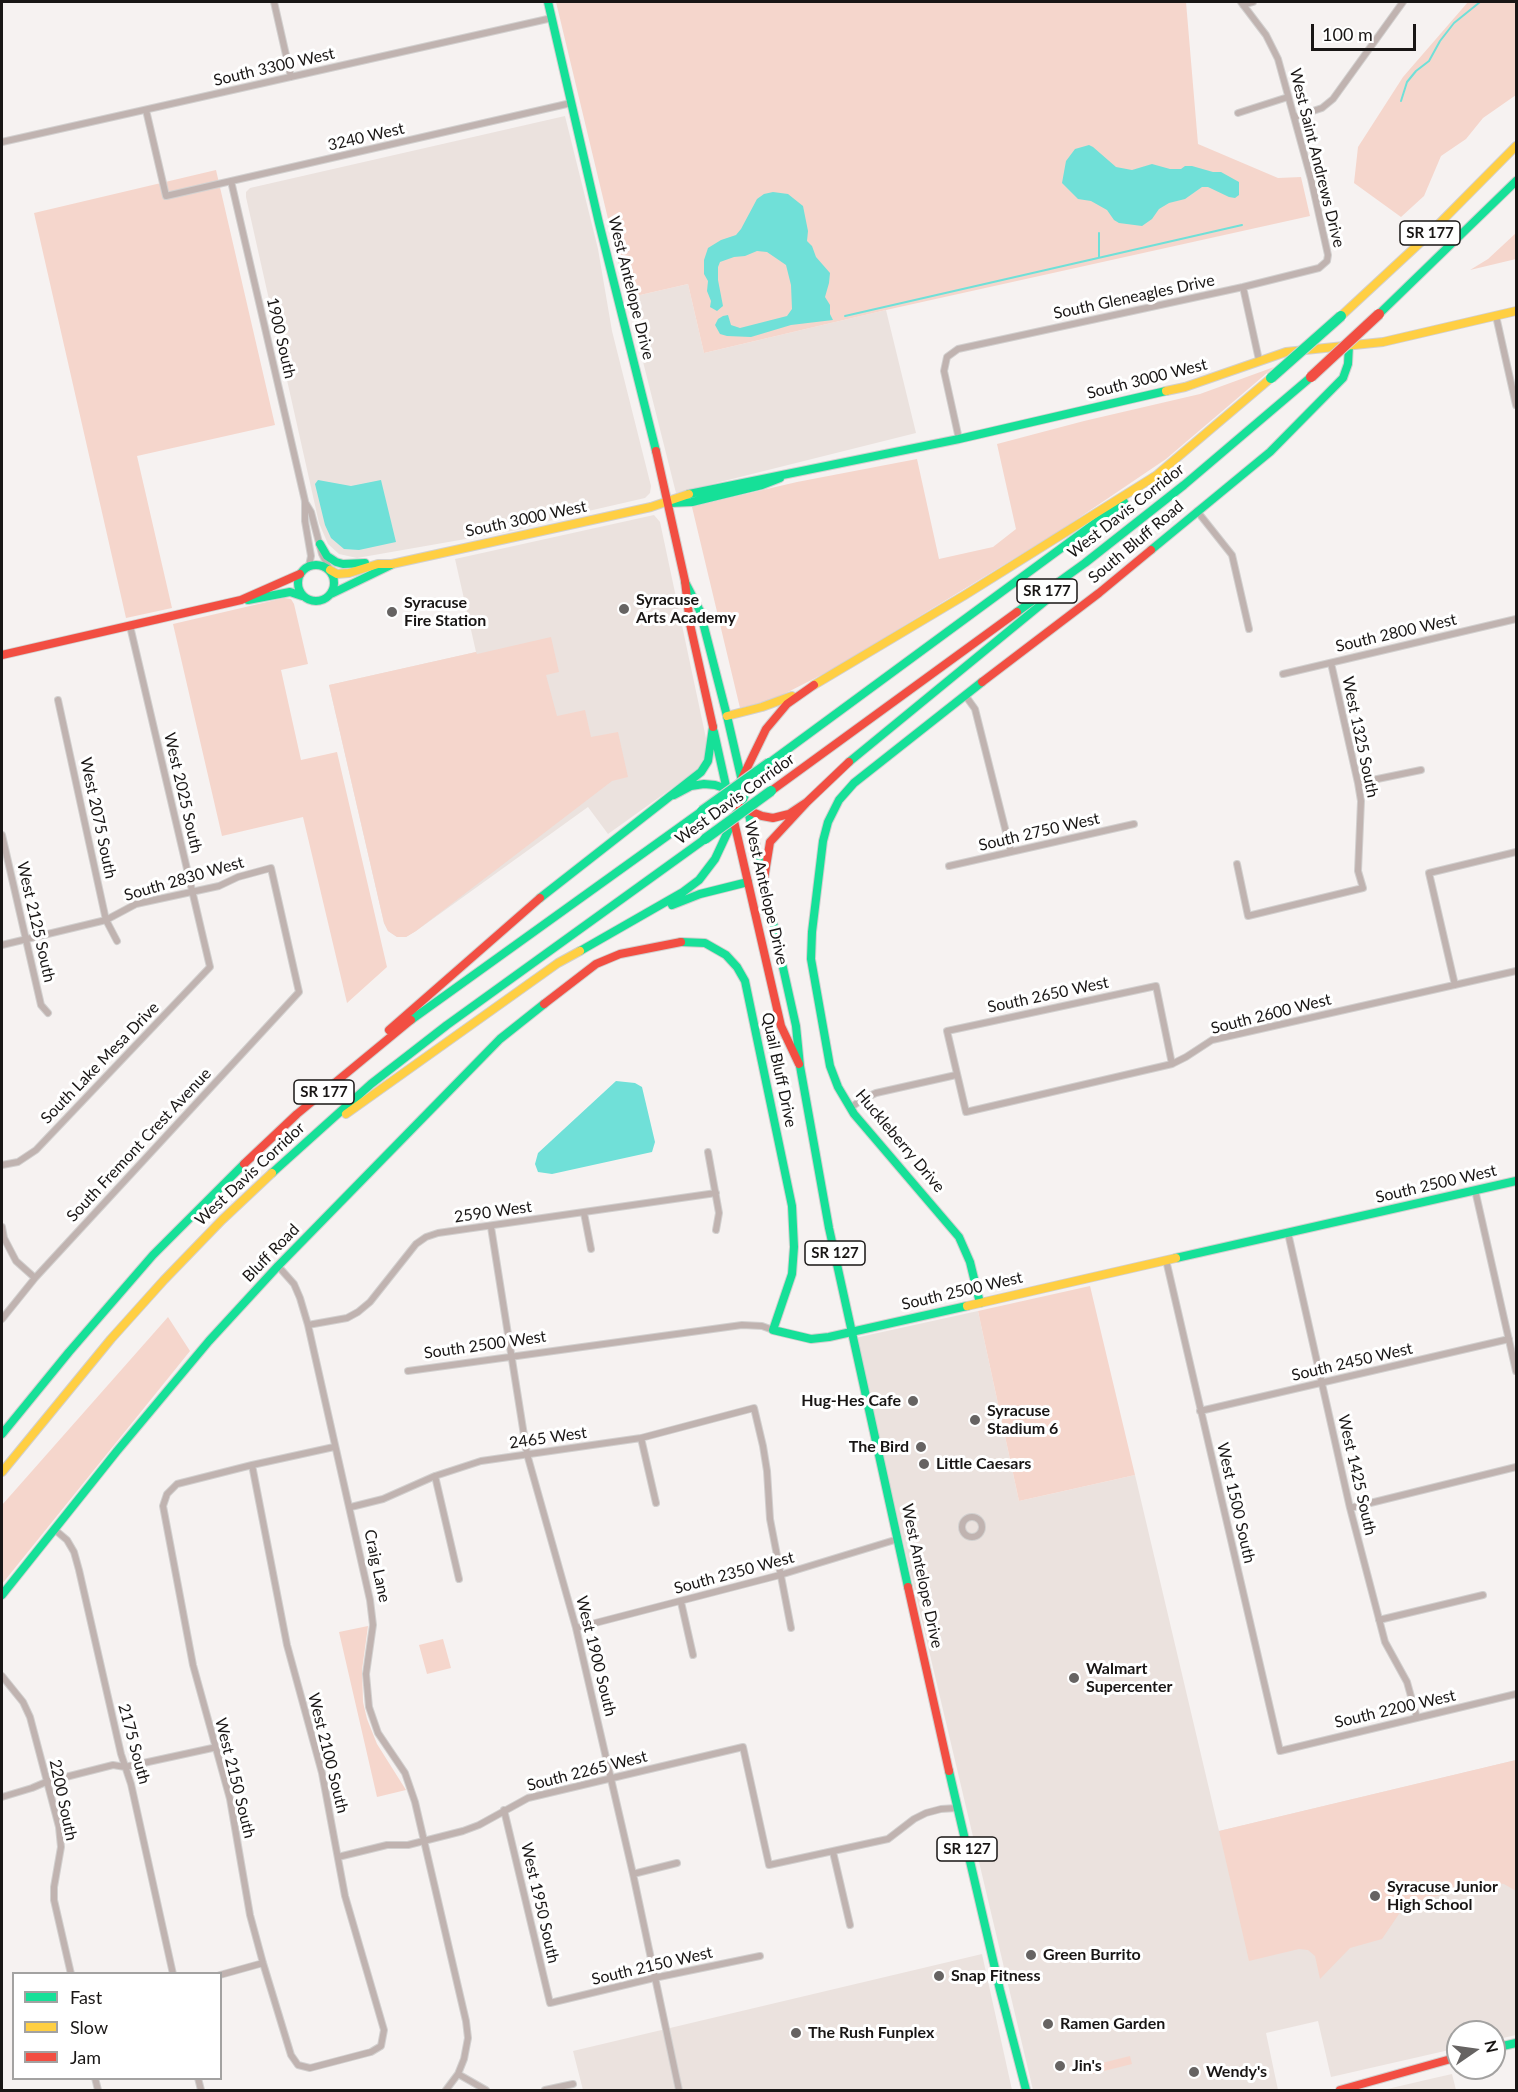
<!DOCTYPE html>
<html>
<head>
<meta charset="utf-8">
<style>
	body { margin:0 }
	#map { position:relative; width:1518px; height:2092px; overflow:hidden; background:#f6f2f1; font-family:Lato,sans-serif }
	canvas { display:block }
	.frame { position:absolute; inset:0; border:3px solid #191615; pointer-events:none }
	.legend { position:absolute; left:12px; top:1972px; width:210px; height:108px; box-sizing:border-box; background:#fff; border:2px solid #a3a2a1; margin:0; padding:8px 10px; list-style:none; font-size:18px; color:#191615 }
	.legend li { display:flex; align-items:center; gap:12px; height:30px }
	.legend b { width:30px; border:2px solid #a3a2a1 }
	.north { position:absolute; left:1446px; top:2020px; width:60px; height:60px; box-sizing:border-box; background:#fff; border:2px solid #a3a2a1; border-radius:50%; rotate:77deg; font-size:16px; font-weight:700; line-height:24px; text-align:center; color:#191615 }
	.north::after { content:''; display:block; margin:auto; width:21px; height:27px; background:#666362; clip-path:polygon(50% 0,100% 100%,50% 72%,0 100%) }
	.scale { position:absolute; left:1311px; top:24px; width:105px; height:27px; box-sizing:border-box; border:3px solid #191615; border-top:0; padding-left:8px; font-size:18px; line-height:21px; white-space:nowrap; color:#191615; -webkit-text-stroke:4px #fff; paint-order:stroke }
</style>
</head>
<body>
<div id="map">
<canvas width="1518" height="2092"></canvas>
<div class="frame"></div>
<ul class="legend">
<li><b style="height:8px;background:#16e098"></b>Fast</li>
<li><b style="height:8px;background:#ffcf43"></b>Slow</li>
<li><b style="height:8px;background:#f24e42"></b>Jam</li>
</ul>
<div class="north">N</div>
<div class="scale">100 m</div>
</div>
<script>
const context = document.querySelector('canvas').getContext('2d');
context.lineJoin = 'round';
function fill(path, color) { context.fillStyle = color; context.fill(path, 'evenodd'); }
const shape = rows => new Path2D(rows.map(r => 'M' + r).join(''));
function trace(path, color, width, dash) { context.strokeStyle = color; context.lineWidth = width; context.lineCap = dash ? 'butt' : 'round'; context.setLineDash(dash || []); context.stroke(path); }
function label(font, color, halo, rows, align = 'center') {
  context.font = font + ' Lato,sans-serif'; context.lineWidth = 6; context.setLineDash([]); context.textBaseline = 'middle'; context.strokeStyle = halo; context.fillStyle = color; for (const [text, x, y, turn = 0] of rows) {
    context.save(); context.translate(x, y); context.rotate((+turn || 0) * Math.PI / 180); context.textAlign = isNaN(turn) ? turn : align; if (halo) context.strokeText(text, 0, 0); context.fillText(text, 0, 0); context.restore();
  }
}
const built = shape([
	[565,116,598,249,612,331,651,486,650,493,645,498,571,515,517,530,357,558,339,554,328,544,319,523,246,197,246,192,250,188],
	[688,284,704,353,886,310,916,433,676,493,627,298],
	[654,515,660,522,707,743,707,753,696,771,608,834,588,807,416,931,406,937,397,937,388,931,384,923,329,685,476,652,455,559],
	[978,1311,1019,1501,1135,1475,1219,1831,1516,1760,1516,2035,1494,2040,1494,2032,1458,2032,1458,2048,1331,2077,1318,2021,1266,2033,1278,2090,1033,2090,855,1338],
	[982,1954,1012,2090,583,2090,573,2051],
	[1452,2074,1456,2090,1383,2090,1430,2079]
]);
const green = shape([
	[556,2,1186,2,1198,144,1278,178,1301,177,1310,216,886,310,704,353,688,284,627,298],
	[1468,2,1516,2,1516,95,1483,118,1466,139,1441,156,1424,196,1401,217,1354,183,1358,147,1403,77],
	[216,170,275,425,137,456,172,608,126,618,34,213],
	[1516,233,1516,259,1470,270,1488,259],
	[1274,367,1166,459,1061,530,833,669,782,695,760,703,740,708,692,507,694,506,797,482,917,459,939,559,993,547,1016,529,997,444,1084,421,1200,394],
	[284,598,291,599,294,604,308,664,281,670,301,760,337,752,387,967,347,1003,303,817,222,836,173,624],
	[551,637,559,672,546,675,557,716,585,710,591,737,618,732,628,777,612,781,416,931,406,937,397,937,388,931,384,923,329,685,476,652,477,654],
	[1090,1286,1135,1475,1019,1501,978,1311],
	[168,1317,190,1351,2,1584,2,1505],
	[368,1626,362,1670,363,1702,367,1719,377,1744,406,1790,377,1797,339,1632],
	[443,1639,451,1668,427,1674,419,1645],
	[1516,1760,1516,1891,1504,1884,1496,1883,1441,1894,1438,1896,1412,1902,1401,1911,1382,1939,1350,1948,1320,1979,1315,1956,1308,1950,1299,1949,1249,1961,1219,1831],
	[1130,2056,1132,2064,1092,2074,1090,2066]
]);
const water = shape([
	[1089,145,1093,147,1116,167,1132,170,1152,164,1170,169,1181,169,1185,166,1192,166,1213,172,1221,172,1239,182,1239,195,1235,198,1229,197,1208,187,1202,187,1185,199,1169,203,1159,209,1152,219,1142,226,1119,223,1114,220,1107,210,1091,201,1078,199,1062,183,1066,161,1075,149],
	[773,192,788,194,803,206,808,231,807,241,812,246,816,257,830,273,829,283,825,297,830,305,830,314,833,320,791,325,751,337,727,336,720,334,715,325,718,319,723,316,728,315,731,325,740,328,787,316,792,309,791,285,786,265,767,252,757,251,745,256,734,257,720,262,718,267,718,280,723,306,717,311,710,307,711,301,707,291,708,281,704,274,704,260,708,248,721,240,736,235,741,229,757,199,764,194],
	[318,480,351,486,381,480,396,542,359,550,344,549,331,538,325,525,315,484],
	[616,1081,635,1083,642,1087,655,1142,652,1152,552,1174,538,1172,535,1164,538,1153]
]);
const stream = shape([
	[754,2,769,2],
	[1401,101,1407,82,1416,71,1429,61,1440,41,1454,23,1480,2],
	[1099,233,1099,257],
	[845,316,1242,225]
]);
const street = shape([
	[274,2,291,77],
	[1243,5,1253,2],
	[146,110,166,196,571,103],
	[1238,113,1288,97],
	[1295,117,1322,108,1333,99,1403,2],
	[2,142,552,18],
	[231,181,305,501,305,521,311,556,309,566],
	[1243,287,1259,360],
	[1496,316,1516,405],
	[959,439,944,371,947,357,958,349,1243,287,1319,268,1327,261,1328,255,1311,179,1278,59,1266,35,1241,2],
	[305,502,311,512,322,554,330,570],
	[1197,511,1232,555,1249,629],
	[1283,674,1516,619],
	[965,695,975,709,1011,852],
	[58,700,106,920,117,941],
	[1358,783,1421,770],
	[2,835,41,1005,48,1013],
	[1237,864,1248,916,1363,888,1358,871,1361,801,1358,783,1331,663],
	[949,866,1134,824],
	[2,945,106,920,136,904,219,886,238,877,271,868,299,992,35,1278,2,1319],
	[1455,985,1429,873,1516,852],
	[1172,1064,1156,986,947,1031,966,1112,1172,1064,1186,1057,1212,1040,1516,971],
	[850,1108,863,1099,876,1093,956,1075],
	[708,1152,719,1213,716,1230],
	[2,1165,18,1162,36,1150,210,967,130,626],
	[1475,1190,1516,1371],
	[584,1213,591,1249],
	[2,1227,4,1238,16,1261,35,1278],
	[491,1227,527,1454,576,1628,633,1874,679,2090],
	[1288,1233,1350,1508,1385,1642,1407,1682,1417,1718],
	[1166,1260,1280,1751,1516,1694],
	[278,1266,294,1284,300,1298,308,1325,370,1600,373,1625,366,1674,369,1707,378,1733,405,1773,415,1802,466,2021,468,2038,464,2059,458,2074,446,2090],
	[308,1325,347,1318,358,1312,370,1302,416,1244,426,1237,438,1233,716,1193],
	[408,1371,742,1325,762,1326,773,1330],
	[1200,1411,1509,1339],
	[641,1438,656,1503],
	[252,1465,287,1645,322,1773,345,1896,384,2030,381,2046,371,2052,310,2068,298,2065,291,2055,263,1963,250,1915,230,1799,193,1665,163,1506,167,1494,177,1484,252,1465,334,1447],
	[435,1476,459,1579],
	[351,1507,383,1499,435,1476,481,1461,641,1438,754,1408,763,1446,767,1471,770,1519,791,1628],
	[1350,1508,1516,1467],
	'962 1527a10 10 0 1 1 20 0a10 10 0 1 1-20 0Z',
	[54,1529,67,1540,74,1552,79,1570,121,1754,131,1784,173,1974],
	[681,1602,693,1655],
	[1379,1620,1483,1595],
	[576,1628,780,1575,898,1539],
	[2,1676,23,1702,30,1717,59,1827,61,1847,54,1887,54,1900,71,1974],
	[2,1797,32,1788,46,1782,113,1765,125,1767,217,1747],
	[504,1810,550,2003,654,1978,760,1956],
	[833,1852,850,1925],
	[338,1857,387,1845,408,1845,463,1831,479,1825,528,1798,743,1747,769,1865,888,1839,914,1819,926,1813,941,1809,957,1808],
	[633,1874,677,1863],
	[220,1975,263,1963],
	[458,2074,486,2090],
	[95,2078,98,2090],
	[198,2078,201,2090],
	[545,2090,573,2084]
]);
const fast = shape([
	[548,2,599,223,656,451],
	[1379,314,1516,181],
	[689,494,959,439,1166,391],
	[671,503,692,502,762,485,780,478],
	[320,544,327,556,336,562,343,564,365,563],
	[1151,550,1270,452,1343,378,1348,364,1349,345],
	'298 583a18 18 0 1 1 36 0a18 18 0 1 1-36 0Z',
	[685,582,700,611,727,716],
	[331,594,391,565],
	[248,600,290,592,302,596],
	[1017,612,1085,563,1184,485,1311,377],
	[727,716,742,781],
	[714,732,728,795],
	[849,762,1060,589],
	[769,763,1124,502],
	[747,806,796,1026,800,1066,829,1228,908,1587],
	[540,898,701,772,708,761,713,727],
	[672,905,700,894,748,882],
	[681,942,705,943,726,955,737,967,745,981,792,1206,794,1247,792,1274,773,1330,811,1339,829,1337,967,1306],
	[580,951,683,892,699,880,715,859,745,795,715,785,704,784,691,786,674,795],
	[411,1020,702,811],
	[272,1173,371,1084,447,1025,705,839],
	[1176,1258,1516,1181],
	[980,1303,970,1262,959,1237,854,1114,838,1087,830,1066,811,959,812,932,823,841,828,822,839,800,854,783,982,682],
	[2,1434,69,1352,153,1255,244,1164],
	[2,1595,117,1451,209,1341,278,1266,500,1039,544,1004],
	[949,1771,1000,1990,1026,2090],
	[1494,2048,1516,2043]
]);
const slow = shape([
	[1341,316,1423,240,1516,146],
	[1166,391,1185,387,1286,352,1383,342,1516,311],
	[1152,479,1271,378],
	[330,570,337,574,349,573,378,564,392,564,651,507,689,494],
	[814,685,965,595,1157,475],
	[727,716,762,707,792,696],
	[346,1114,558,963,580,951],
	[967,1306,1176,1258],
	[2,1472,111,1339,164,1280,222,1220,272,1173]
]);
const jam = shape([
	[656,451,685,581,690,624,713,727],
	[2,655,241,600,300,574],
	[982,682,1099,593,1151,550],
	[771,791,1017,612],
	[807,802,789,814,773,818,762,816,730,803,766,729,787,704,814,685],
	[733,817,781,1026,799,1064],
	[764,879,770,842,807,802,849,762],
	[544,1004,596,964,620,954,681,942],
	[389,1030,540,898],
	[244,1164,297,1114,411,1020],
	[908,1587,949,1771],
	[1340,2090,1458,2057]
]);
const fastBridge = shape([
	[1271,378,1341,316],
	[702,811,769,763],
	[705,839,771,791]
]);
const jamBridge = shape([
	[1311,377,1379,314]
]);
const markers = [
	[624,609,6,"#666362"],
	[392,612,6,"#666362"],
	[913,1401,6,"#666362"],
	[975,1420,6,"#666362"],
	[921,1447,6,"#666362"],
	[924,1464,6,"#666362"],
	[1074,1678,6,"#666362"],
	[1375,1896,6,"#666362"],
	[1031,1955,6,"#666362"],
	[939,1976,6,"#666362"],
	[1048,2024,6,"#666362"],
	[796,2033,6,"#666362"],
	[1060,2066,6,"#666362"],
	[1194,2072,6,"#666362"]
];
const shields = [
	[1430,233,60],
	[1047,591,60],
	[324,1092,60],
	[835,1253,60],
	[967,1849,60]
];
const shieldNames = [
	["SR 177",1430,233],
	["SR 177",1047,591],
	["SR 177",324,1092],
	["SR 127",835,1253],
	["SR 127",967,1849]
];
const streetNames = [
	["South 3300 West",274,67,-13],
	["3240 West",366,137,-13],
	["West Saint Andrews Drive",1317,158,76],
	["West Antelope Drive",631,288,76],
	["South Gleneagles Drive",1134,297,-12],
	["1900 South",281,338,77],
	["South 3000 West",1147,379,-14],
	["West Davis Corridor",1126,511,-38],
	["South 3000 West",526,519,-12],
	["South Bluff Road",1136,542,-40],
	["South 2800 West",1396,633,-13],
	["West 1325 South",1360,737,78],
	["West 2025 South",183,793,77],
	["West Davis Corridor",735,799,-36],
	["West 2075 South",98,818,78],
	["South 2750 West",1039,832,-13],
	["South 2830 West",184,879,-16],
	["West Antelope Drive",766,893,77],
	["West 2125 South",36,922,77],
	["South 2650 West",1048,995,-12],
	["South 2600 West",1271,1014,-14],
	["South Lake Mesa Drive",100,1063,-46],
	["Quail Bluff Drive",779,1070,78],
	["Huckleberry Drive",900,1141,50],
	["South Fremont Crest Avenue",139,1145,-47],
	["West Davis Corridor",250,1174,-43],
	["South 2500 West",1436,1184,-13],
	["2590 West",493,1212,-8],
	["Bluff Road",271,1253,-46],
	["South 2500 West",962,1291,-13],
	["South 2500 West",485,1345,-8],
	["South 2450 West",1352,1362,-13],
	["2465 West",548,1438,-8],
	["West 1425 South",1357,1475,77],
	["West 1500 South",1236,1503,77],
	["Craig Lane",377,1566,78],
	["South 2350 West",734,1573,-15],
	["West Antelope Drive",922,1576,78],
	["West 1900 South",596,1656,76],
	["South 2200 West",1395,1709,-13],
	["2175 South",134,1744,75],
	["West 2100 South",328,1753,76],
	["South 2265 West",587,1771,-14],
	["West 2150 South",235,1778,76],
	["2200 South",63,1800,78],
	["West 1950 South",540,1903,77],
	["South 2150 West",652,1966,-13]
];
const poiNames = [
	["Syracuse",636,600],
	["Arts Academy",636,618],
	["Syracuse",404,603],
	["Fire Station",404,621],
	["Hug-Hes Cafe",901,1401,"right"],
	["Syracuse",987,1411],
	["Stadium 6",987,1429],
	["The Bird",909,1447,"right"],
	["Little Caesars",936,1464],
	["Walmart",1086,1669],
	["Supercenter",1086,1687],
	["Syracuse Junior",1387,1887],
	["High School",1387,1905],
	["Green Burrito",1043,1955],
	["Snap Fitness",951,1976],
	["Ramen Garden",1060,2024],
	["The Rush Funplex",808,2033],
	["Jin's",1072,2066],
	["Wendy's",1206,2072]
];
fill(built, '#ebe2de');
fill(green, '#f5d6cc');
fill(water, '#70e0d8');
trace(stream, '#70e0d8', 2);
trace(street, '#d2d0cf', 8);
trace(fast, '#d2d0cf', 10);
trace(slow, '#d2d0cf', 10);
trace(jam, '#d2d0cf', 10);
trace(street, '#c0b3b0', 6);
trace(fast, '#16e098', 8);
trace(slow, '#ffcf43', 8);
trace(jam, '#f24e42', 8);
trace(fastBridge, '#d2d0cf', 12, []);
trace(jamBridge, '#d2d0cf', 12, []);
trace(fastBridge, '#16e098', 10);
trace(jamBridge, '#f24e42', 10);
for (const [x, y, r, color] of markers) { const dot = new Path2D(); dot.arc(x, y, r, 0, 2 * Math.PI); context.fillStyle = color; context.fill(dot); trace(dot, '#fff', 2); }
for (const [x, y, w] of shields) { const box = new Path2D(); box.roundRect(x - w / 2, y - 12, w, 24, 4.5); context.fillStyle = '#fff'; context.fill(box); trace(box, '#191615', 1.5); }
label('bold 15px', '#191615', null, shieldNames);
label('16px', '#191615', '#fff', streetNames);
label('bold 16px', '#191615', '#fff', poiNames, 'left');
</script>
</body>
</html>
